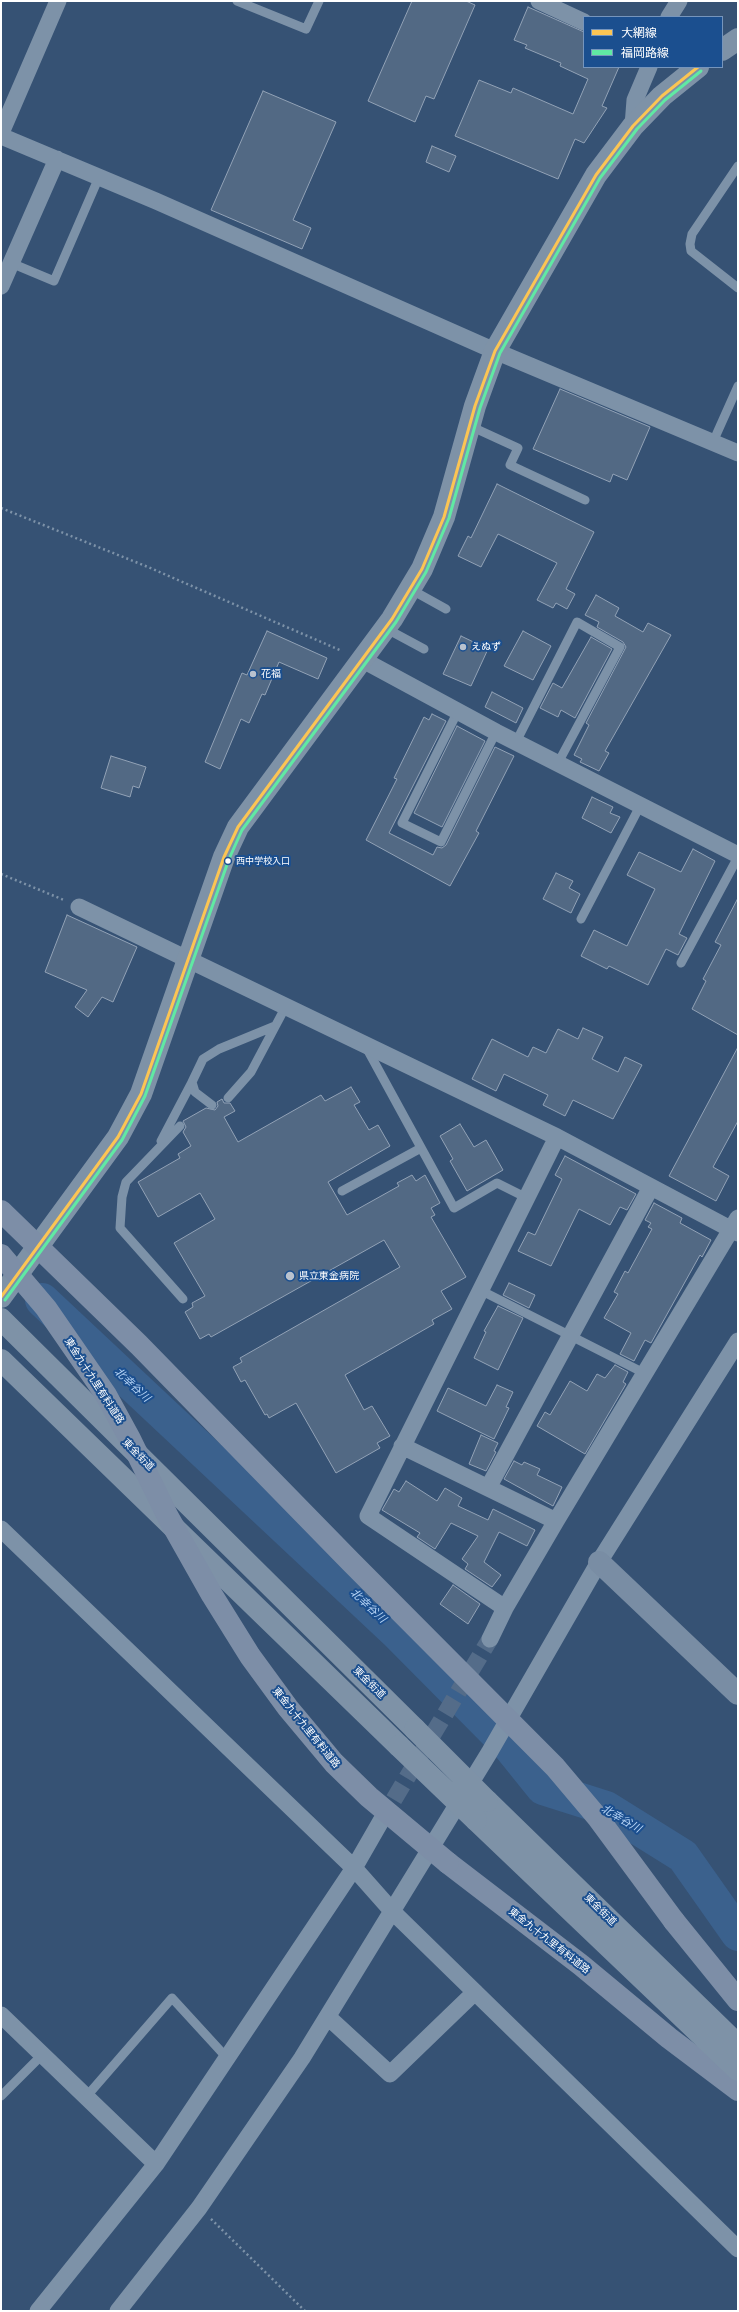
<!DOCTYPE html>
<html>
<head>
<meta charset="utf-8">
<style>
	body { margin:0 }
	#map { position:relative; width:739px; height:2312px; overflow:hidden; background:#365274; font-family:Manrope,"Noto Sans JP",sans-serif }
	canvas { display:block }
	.frame { position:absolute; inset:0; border:2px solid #fff; pointer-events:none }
	.legend { position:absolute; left:583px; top:16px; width:140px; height:52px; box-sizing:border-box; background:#1b4f8f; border:1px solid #7695bc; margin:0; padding:5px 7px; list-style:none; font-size:12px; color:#fff }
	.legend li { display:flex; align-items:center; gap:8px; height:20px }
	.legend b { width:20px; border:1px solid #7695bc }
</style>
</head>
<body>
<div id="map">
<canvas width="739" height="2312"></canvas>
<div class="frame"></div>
<ul class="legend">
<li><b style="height:5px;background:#fcc553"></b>大網線</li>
<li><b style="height:5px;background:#60e9a3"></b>福岡路線</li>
</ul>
</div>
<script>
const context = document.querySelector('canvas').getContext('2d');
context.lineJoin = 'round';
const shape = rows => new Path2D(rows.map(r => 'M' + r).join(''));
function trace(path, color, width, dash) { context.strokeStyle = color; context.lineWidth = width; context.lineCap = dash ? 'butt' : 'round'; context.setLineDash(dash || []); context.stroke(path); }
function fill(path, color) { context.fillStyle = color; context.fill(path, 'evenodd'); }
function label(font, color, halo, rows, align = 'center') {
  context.font = font + ' Manrope,"Noto Sans JP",sans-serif'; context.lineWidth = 4; context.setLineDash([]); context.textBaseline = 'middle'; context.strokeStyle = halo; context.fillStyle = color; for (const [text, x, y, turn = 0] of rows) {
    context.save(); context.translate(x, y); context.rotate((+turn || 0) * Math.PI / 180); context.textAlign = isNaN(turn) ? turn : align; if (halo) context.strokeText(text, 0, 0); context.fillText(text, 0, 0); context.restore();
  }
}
const river = shape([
	[42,1300,396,1632,510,1747,543,1788,606,1808,683,1856,738,1934]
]);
const building = shape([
	[412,1,466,1,475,5,434,99,426,96,415,122,368,101,412,1],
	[528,7,584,32,584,67,619,67,602,106,607,108,584,143,575,139,558,179,455,136,479,80,511,93,513,88,573,114,588,79,560,66,561,63,525,48,527,45,514,40,528,7],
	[263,91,336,122,293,220,311,228,302,249,211,210,263,91],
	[432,146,456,156,449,172,426,162,432,146],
	[560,389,650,427,627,480,613,474,610,482,533,449,560,389],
	[497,484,594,532,566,589,575,594,567,609,556,603,553,608,537,600,557,563,498,534,481,567,458,556,468,536,471,538,497,484],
	[596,595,619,608,615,616,643,632,648,623,671,635,605,751,609,753,599,771,580,762,582,759,574,755,589,725,586,723,626,647,623,642,597,627,599,622,585,615,596,595],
	[267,631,327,658,318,679,279,662,265,695,262,694,249,723,241,719,220,769,205,762,242,673,247,675,267,631],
	[523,631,551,646,533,680,504,666,523,631],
	[461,636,488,649,471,686,443,674,461,636],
	[591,637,612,649,575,718,561,710,558,717,540,708,553,683,562,688,591,637],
	[492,692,523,708,516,723,485,707,492,692],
	[432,714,446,721,389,833,433,855,437,847,442,848,446,845,495,747,514,756,476,831,479,833,450,886,366,840,397,779,394,778,424,717,429,720,432,714],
	[457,726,485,741,442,827,414,813,457,726],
	[111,756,146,767,139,788,133,786,130,797,101,788,111,756],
	[592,797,613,807,610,813,620,817,611,833,582,818,592,797],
	[693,849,715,861,679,934,687,938,678,955,666,949,648,985,609,966,607,969,581,956,594,930,627,946,655,889,627,875,639,852,681,872,693,849],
	[556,873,573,881,569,888,580,894,571,913,543,899,556,873],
	[738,898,738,1035,692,1009,706,981,703,979,721,945,715,942,738,898],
	[67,915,137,947,113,1002,102,997,88,1017,75,1007,87,990,45,972,67,915],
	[583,1028,603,1037,592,1059,618,1072,625,1057,642,1065,613,1119,573,1100,565,1116,543,1105,548,1095,504,1074,496,1091,472,1079,492,1039,528,1057,533,1047,546,1053,558,1029,578,1039,583,1028],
	[738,1047,738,1121,713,1167,729,1176,716,1201,669,1176,738,1047],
	[351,1087,360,1102,354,1105,369,1130,378,1125,390,1146,328,1182,347,1215,399,1186,397,1183,412,1175,416,1181,425,1175,440,1203,431,1208,435,1215,431,1217,466,1277,441,1291,452,1309,432,1320,434,1324,345,1375,364,1410,372,1406,390,1436,377,1443,380,1448,336,1473,296,1403,269,1418,267,1414,265,1415,245,1380,241,1382,233,1367,242,1362,240,1358,400,1267,384,1240,211,1337,209,1334,200,1339,185,1312,193,1307,192,1303,205,1296,174,1243,215,1219,200,1193,158,1217,138,1182,180,1158,178,1154,191,1146,183,1132,186,1127,183,1121,206,1108,215,1110,218,1106,217,1102,222,1099,224,1103,230,1103,235,1111,224,1117,238,1142,321,1095,325,1101,351,1087],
	[460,1124,474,1147,486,1140,503,1170,467,1191,450,1161,453,1159,440,1136,460,1124],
	[565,1156,636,1194,627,1210,620,1207,610,1225,579,1209,551,1266,518,1251,528,1232,535,1235,562,1179,555,1175,565,1156],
	[654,1203,682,1218,680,1223,711,1240,702,1257,700,1255,651,1343,645,1340,634,1361,620,1354,631,1333,604,1318,618,1294,614,1292,625,1271,628,1273,652,1229,648,1227,651,1223,645,1220,654,1203],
	[509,1283,535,1295,529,1308,503,1295,509,1283],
	[498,1306,523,1318,498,1370,474,1358,486,1332,484,1331,498,1306],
	[615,1365,628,1372,623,1382,626,1384,585,1454,537,1426,545,1412,550,1415,570,1381,587,1391,597,1374,605,1378,615,1365],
	[497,1385,513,1392,506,1407,509,1408,494,1439,437,1411,448,1388,486,1406,497,1385],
	[481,1435,498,1443,494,1451,496,1452,486,1471,469,1464,481,1435],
	[514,1461,522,1465,524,1462,540,1469,537,1475,562,1487,553,1506,504,1479,514,1461],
	[406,1481,437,1501,445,1488,462,1498,458,1506,488,1520,493,1509,535,1530,527,1546,499,1532,484,1562,501,1575,492,1587,465,1569,468,1564,462,1559,478,1536,451,1523,435,1549,417,1537,420,1533,382,1510,394,1489,399,1492,406,1481],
	[453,1585,480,1604,468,1624,440,1604,453,1585]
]);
const streetTunnel = shape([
	[381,1821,490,1639]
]);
const path = shape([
	[1,508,148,567,342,651],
	[1,874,64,900],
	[211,2219,305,2311]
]);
const lane = shape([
	[237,1,306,29,319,1],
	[738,166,692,234,690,244,691,251,738,288],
	[11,263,54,281,99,177],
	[470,426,518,448,510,465,585,500],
	[713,442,738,386],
	[410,589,446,609],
	[385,628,424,649],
	[458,711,402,823,441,842,496,732],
	[516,742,577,622,620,647,558,763],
	[581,919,640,806],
	[681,963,738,857],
	[366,1047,454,1208,497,1183,527,1198],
	[228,1098,251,1072,286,1006],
	[212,1105,195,1092,192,1082,203,1059,219,1049,275,1026],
	[180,1126,126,1182,122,1197,120,1228,183,1299],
	[161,1141,192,1082],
	[342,1191,421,1148],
	[480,1290,644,1373],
	[1,2096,42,2055],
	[86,2097,172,1998,227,2058]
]);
const street = shape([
	[539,1,584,22],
	[669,17,679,1],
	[633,126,635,100,649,67],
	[1,133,58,1],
	[1,136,156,201,495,351,738,453],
	[1,286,57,159],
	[361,659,496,732,738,855],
	[79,907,557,1137,738,1233],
	[402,1446,556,1521],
	[488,1488,651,1187],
	[1,1529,354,1868,393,1912,738,2249],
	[505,1608,368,1516,557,1137],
	[490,1639,505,1608,556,1521,738,1218],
	[1,2015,156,2164],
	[328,2017,390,2074,475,1992],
	[38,2311,156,2164,354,1868,381,1821],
	[118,2311,199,2208,302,2058,489,1753,599,1562,738,1341]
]);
const secondary = shape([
	[599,1562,738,1694]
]);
const primary = shape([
	[448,1863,581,1965,669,2038,738,2090],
	[674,1921,738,2000]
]);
const highway = shape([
	[722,50,738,39],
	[1,1297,118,1137,141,1094,224,857,238,827,392,619,422,569,444,517,475,406,495,351,596,175,633,126,662,96,698,67],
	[1,1319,415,1729],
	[1,1360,399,1746],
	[487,1801,738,2045],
	[476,1820,738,2070]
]);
const primaryBridge = shape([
	[1,1211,139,1345,351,1562,555,1767,598,1818,674,1921],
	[1,1255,46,1308,106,1395,130,1439,168,1517,212,1595,250,1656,288,1708,334,1763,369,1797,448,1863]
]);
const highwayBridge = shape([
	[415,1729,487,1801],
	[399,1746,476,1820]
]);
const bus1 = shape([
	[1,1297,118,1137,141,1094,224,857,238,827,392,619,422,569,444,517,475,406,495,351,596,175,633,126,662,96,698,67]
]);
const bus2 = shape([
	[5,1300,122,1140,145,1096,229,859,242,830,396,622,426,572,449,518,480,408,500,353,600,178,637,129,665,100,701,71]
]);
const markers = [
	[463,647,4,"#b9c2ce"],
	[253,674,4,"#b9c2ce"],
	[228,861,3.5,"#fff"],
	[290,1276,5,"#b9c2ce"]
];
const busNames = [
	["西中学校入口",236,861]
];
const poiNames = [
	["えぬず",471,647],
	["花福",261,674],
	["県立東金病院",299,1276]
];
const streetNames = [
	["東金九十九里有料道路",94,1381,57],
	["東金街道",138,1455,45],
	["東金街道",369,1683,44],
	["東金九十九里有料道路",306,1728,51],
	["東金街道",600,1910,44],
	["東金九十九里有料道路",549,1941,38]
];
const waterNames = [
	["北幸谷川",132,1385,43],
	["北幸谷川",368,1606,43],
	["北幸谷川",621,1819,30]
];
trace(river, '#3b618d', 34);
fill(building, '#526984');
trace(building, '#92a2b6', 1);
trace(streetTunnel, '#546c89', 17, [17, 8]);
trace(path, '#7d92a8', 2.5, [2, 3]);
trace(lane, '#7d92a8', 9);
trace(street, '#7d92a8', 17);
trace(secondary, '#798da4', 22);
trace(primary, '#7d8ea7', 22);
trace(highway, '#7e92a7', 22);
trace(primaryBridge, '#7d8ea7', 22);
trace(highwayBridge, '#7e92a7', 22);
trace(bus1, '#fcc553', 3);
trace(bus2, '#60e9a3', 3);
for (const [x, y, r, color] of markers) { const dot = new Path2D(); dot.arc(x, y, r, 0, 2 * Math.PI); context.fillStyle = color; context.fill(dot); trace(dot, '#1b4f8f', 1.5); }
label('9px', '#fff', '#1b4f8f', busNames, 'left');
label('10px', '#fff', '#1b4f8f', poiNames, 'left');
label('10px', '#fff', '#1b4f8f', streetNames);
label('italic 11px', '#b5d3f5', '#1b4f8f', waterNames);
</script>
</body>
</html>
